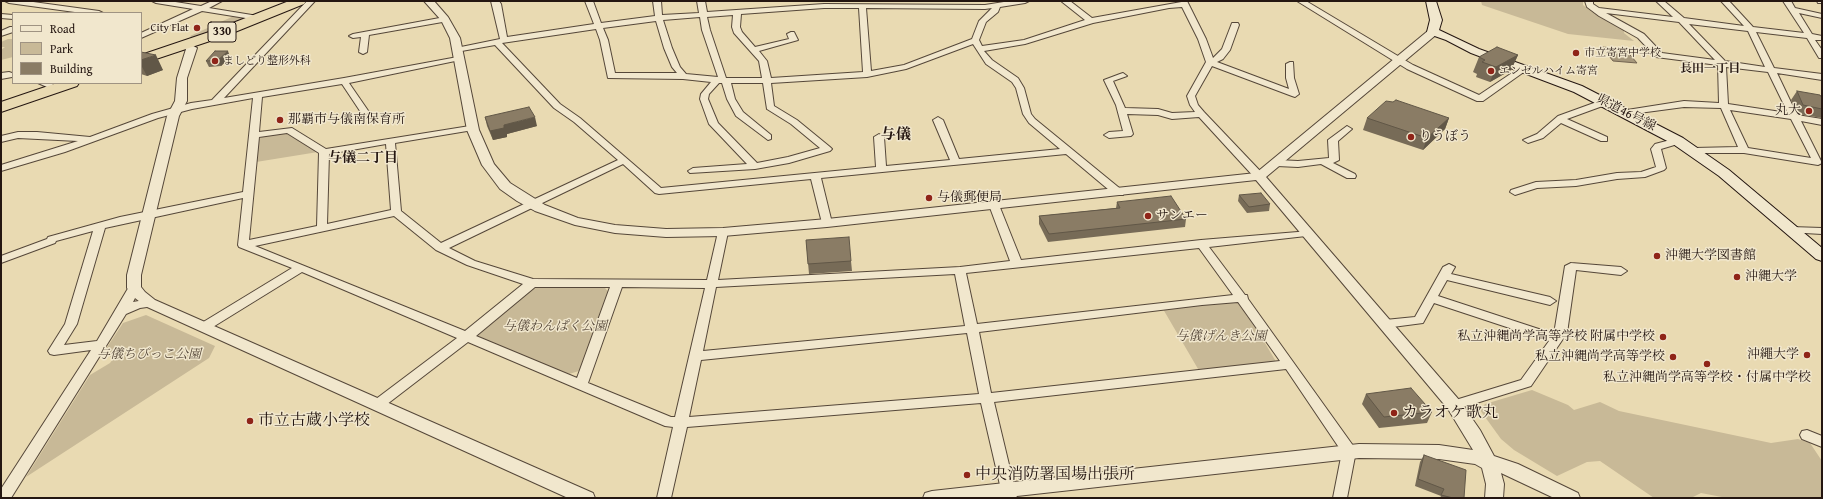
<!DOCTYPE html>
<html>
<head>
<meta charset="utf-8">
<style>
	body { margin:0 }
	#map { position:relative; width:1823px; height:499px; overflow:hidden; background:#e9dab2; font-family:"Gentium Book Plus",serif }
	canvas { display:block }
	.frame { position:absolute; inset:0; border:2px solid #241611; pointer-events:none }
	.legend { position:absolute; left:12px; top:12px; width:130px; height:72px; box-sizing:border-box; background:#f1e7cd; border:1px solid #9f9382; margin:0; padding:5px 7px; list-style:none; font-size:12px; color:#241611 }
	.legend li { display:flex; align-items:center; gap:8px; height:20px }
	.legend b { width:20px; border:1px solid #9f9382 }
</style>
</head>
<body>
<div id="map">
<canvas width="1823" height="499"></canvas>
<div class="frame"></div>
<ul class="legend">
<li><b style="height:5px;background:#f1e7cd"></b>Road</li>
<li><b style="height:11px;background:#c8b997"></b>Park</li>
<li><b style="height:11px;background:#8a7c65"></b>Building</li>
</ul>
</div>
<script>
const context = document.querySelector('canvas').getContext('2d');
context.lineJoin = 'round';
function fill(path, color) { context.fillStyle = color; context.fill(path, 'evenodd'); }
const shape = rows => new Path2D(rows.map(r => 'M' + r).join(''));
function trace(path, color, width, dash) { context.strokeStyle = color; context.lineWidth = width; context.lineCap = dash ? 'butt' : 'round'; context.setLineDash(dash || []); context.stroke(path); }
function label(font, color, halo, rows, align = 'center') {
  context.font = font + ' "Gentium Book Plus","Noto Serif JP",serif'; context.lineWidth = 3; context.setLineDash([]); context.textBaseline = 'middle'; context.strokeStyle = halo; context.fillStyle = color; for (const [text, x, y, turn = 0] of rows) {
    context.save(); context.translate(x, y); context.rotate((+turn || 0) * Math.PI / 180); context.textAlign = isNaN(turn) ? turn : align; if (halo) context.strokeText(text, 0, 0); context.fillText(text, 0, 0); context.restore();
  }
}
const green = shape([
	[1481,1,1583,1,1583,5,1592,12,1624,30,1624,33,1634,41,1568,34,1482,5],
	[236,15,248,17,192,38,190,36],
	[8,39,13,39,13,57,1,60,1,50,5,47,1,47,1,42],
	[289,132,317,149,318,152,256,162,259,139,263,136],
	[539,287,604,287,609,292,582,370,569,374,479,338,477,332,530,290],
	[1240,301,1278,365,1201,374,1163,309],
	[146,315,215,346,209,358,26,477,90,375,110,363,113,359,104,352,123,323],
	[1532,390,1568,405,1574,410,1600,402,1619,411,1771,443,1798,439,1810,443,1822,461,1822,498,1727,498,1701,493,1691,498,1654,498,1600,461,1587,462,1557,476,1514,450,1501,439,1480,410,1485,404]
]);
const water = shape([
	[1602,47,1625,49,1637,63,1613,61,1602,47]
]);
const minor = shape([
	[5,1,26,1,99,11,103,13,82,13,9,3,5,1],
	[152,1,169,1,201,6,212,1,222,1,209,8,258,16,262,18,258,20,202,11,141,38,141,33,193,9,156,3,152,1],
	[307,1,315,1,224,98,344,78,463,56,463,60,460,60,349,83,369,112,365,115,362,114,342,84,262,97,259,132,292,128,326,149,476,125,478,127,473,130,395,143,401,211,441,243,618,160,574,122,554,108,495,45,456,52,456,48,500,39,491,1,499,1,501,4,507,37,594,24,585,1,593,1,601,23,655,16,653,1,661,1,662,15,699,13,697,1,705,1,707,12,824,4,985,5,1010,1,1029,1,1025,3,1000,7,998,12,986,22,979,40,982,46,1024,40,1085,20,1061,1,1070,1,1092,18,1187,1,1206,39,1213,58,1222,49,1232,23,1238,23,1239,25,1230,50,1223,59,1217,62,1289,89,1286,78,1286,64,1290,62,1293,62,1294,78,1299,94,1295,97,1292,96,1212,66,1195,96,1198,105,1204,112,1263,174,1264,176,1263,178,1255,178,1199,117,1172,119,1158,115,1127,114,1133,134,1131,136,1109,138,1104,135,1109,132,1123,131,1116,105,1104,80,1120,74,1123,73,1127,76,1113,81,1125,108,1158,109,1172,113,1195,112,1190,105,1187,96,1206,62,1198,39,1182,7,1169,8,1093,23,1025,44,984,51,992,60,1018,78,1024,88,1031,114,1035,119,1123,191,1124,193,1123,195,1115,195,1066,154,821,178,832,223,827,226,822,223,811,179,659,194,655,193,623,164,449,248,475,261,533,279,707,280,718,232,723,229,728,232,718,280,960,267,1010,261,989,205,994,202,999,205,1021,260,1201,240,1310,231,1311,233,1310,235,1306,236,1209,247,1245,295,1247,295,1248,299,1354,447,1356,451,1347,498,1333,498,1342,452,1286,369,994,402,1017,498,1003,498,981,403,687,427,671,498,657,498,673,427,665,426,468,342,382,408,377,410,372,408,370,405,372,402,457,338,302,272,208,330,200,330,198,327,200,324,292,268,239,247,238,245,243,198,105,228,77,324,64,345,97,341,130,285,134,284,140,288,133,302,150,299,156,303,154,306,140,308,126,314,11,498,1,498,1,489,91,350,54,355,50,354,48,351,65,324,93,231,56,241,55,243,1,263,1,256,47,239,48,237,120,217,243,192,253,98,192,109,158,118,65,152,1,171,1,165,78,141,18,138,1,142,1,136,18,132,37,132,90,137,152,114,191,103,212,100,307,1],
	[824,8,859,8,863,72,771,78,767,61,759,51,798,40,794,32,791,32,787,34,789,39,755,47,742,32,740,27,741,14,824,8],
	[866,8,985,9,992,8,979,21,972,39,904,65,871,71,866,8],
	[733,15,732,27,734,33,759,61,762,78,726,78,710,30,707,17,733,15],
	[700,17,702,30,718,77,686,74,680,67,672,48,663,20,700,17],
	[656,21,664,48,672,67,677,73,615,73,608,40,603,28,656,21],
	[596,29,600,40,608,78,683,79,711,82,701,94,700,99,709,124,747,164,693,168,688,171,690,173,755,169,789,163,830,151,832,149,830,147,797,120,774,106,771,83,867,77,906,69,973,44,986,64,1012,82,1016,88,1023,114,1029,123,1060,149,959,159,943,120,938,117,933,120,950,160,886,166,884,137,879,134,874,137,876,167,661,188,580,118,560,104,502,43,596,29],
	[719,83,722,83,727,99,736,116,768,140,771,139,771,135,743,112,735,99,731,83,763,83,767,109,791,124,820,148,788,157,757,163,718,123,708,99,709,94,719,83],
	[287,133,319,153,317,226,249,240,259,137,287,133],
	[386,144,391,210,327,224,329,154,386,144],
	[394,216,436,250,467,265,523,284,465,331,255,246,394,216],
	[1199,248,1233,295,977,324,966,273,1199,248],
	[955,274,965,326,703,351,716,287,955,274],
	[535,287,610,287,577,378,476,336,535,287],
	[622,287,705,288,675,417,671,417,588,383,622,287],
	[1238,302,1280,361,991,393,979,332,1202,305,1238,302],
	[967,333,979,394,689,417,701,360,967,333],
	[1297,1,1306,1,1413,65,1479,95,1521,67,1524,67,1528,69,1483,101,1477,101,1407,69,1297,1],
	[1585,1,1593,1,1593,4,1599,8,1673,17,1656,1,1664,1,1684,18,1744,26,1721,1,1729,1,1753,27,1804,33,1783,1,1791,1,1795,8,1822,14,1822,18,1799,13,1812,34,1822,36,1822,40,1815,40,1822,50,1822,58,1819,58,1807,38,1756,32,1774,68,1822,74,1822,80,1777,73,1797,115,1822,119,1822,125,1801,121,1822,163,1818,165,1744,153,1691,153,1689,151,1691,149,1694,148,1738,147,1721,108,1684,107,1624,115,1624,111,1627,110,1684,101,1719,103,1718,65,1656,57,1638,38,1599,16,1587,7,1585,1],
	[1606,13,1679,22,1715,60,1662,53,1644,34,1606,13],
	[1689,24,1748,31,1765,67,1725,61,1689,24],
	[1726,67,1768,72,1788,113,1728,104,1726,67],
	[1730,110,1791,119,1811,158,1748,148,1730,110],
	[1817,1,1822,1,1822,3,1818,3,1817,1],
	[1,14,13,15,13,19,1,18,1,14],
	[445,17,449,19,448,21,369,35,367,52,363,54,359,52,361,37,353,38,349,36,353,34,445,17],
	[10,27,13,27,13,32,1,36,1,31,10,27],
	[9,72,12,73,12,77,1,79,1,73,9,72],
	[38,83,50,83,60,88,56,91,38,83],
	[1605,99,1608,100,1608,104,1567,119,1607,137,1607,141,1601,141,1561,123,1543,138,1528,143,1523,140,1537,134,1558,116,1605,99],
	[1347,126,1352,129,1338,141,1339,160,1333,163,1355,174,1356,176,1355,178,1347,178,1321,164,1298,167,1277,166,1272,163,1277,160,1298,161,1329,158,1328,140,1347,126],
	[1678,138,1681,139,1683,141,1681,143,1661,149,1666,168,1664,170,1645,177,1617,179,1576,186,1537,188,1515,195,1510,192,1511,190,1536,182,1576,180,1617,173,1641,172,1656,167,1651,149,1655,144,1678,138],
	[1791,227,1822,228,1822,234,1787,232,1786,230,1791,227],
	[1571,263,1621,267,1627,271,1621,275,1576,270,1567,333,1531,386,1454,410,1449,408,1447,405,1449,402,1521,380,1549,341,1434,303,1423,323,1385,328,1381,327,1379,324,1381,321,1385,320,1415,317,1443,267,1449,264,1455,267,1451,274,1550,297,1556,301,1550,305,1447,280,1438,296,1554,334,1565,266,1571,263],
	[1807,430,1822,436,1822,447,1802,439,1800,435,1802,431,1807,430]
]);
const tertiary = shape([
	[424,1,434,1,448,17,460,38,479,130,494,164,510,183,545,205,578,218,615,225,666,229,723,228,827,219,1256,173,1429,30,1437,30,1438,32,1437,34,1266,177,1460,401,1480,430,1494,456,1518,464,1578,493,1580,498,1554,498,1501,473,1504,484,1503,498,1485,498,1486,484,1482,468,1475,464,1439,459,1359,458,999,498,923,498,925,493,932,491,1359,444,1439,445,1473,450,1448,409,1256,180,827,227,723,236,666,237,615,233,575,225,535,211,517,201,500,189,482,165,467,130,450,38,441,20,424,1],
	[186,42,197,48,187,78,187,101,179,116,141,275,141,287,145,292,155,300,593,493,595,498,568,498,145,306,135,298,127,288,127,275,167,116,175,101,177,78,186,49,181,45,186,42]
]);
const secondary = shape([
	[1426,1,1436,1,1442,20,1439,30,1479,49,1582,86,1683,138,1729,170,1822,248,1822,261,1816,259,1719,176,1673,144,1574,92,1471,53,1446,40,1429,34,1427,32,1430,20,1426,1]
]);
const trunk = shape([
	[289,1,306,1,304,4,225,36,141,64,141,55,215,30,289,1],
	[57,83,79,83,77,86,1,112,1,102,57,83]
]);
const wall = shape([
	[141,52,163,70,147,76,141,74],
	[1518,55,1511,70,1490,82,1476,77,1477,74,1473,72,1479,57],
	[230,57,221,66,209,67,206,61],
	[1797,91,1822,98,1822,118,1798,114,1791,100],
	[485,117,537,126,507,134,507,137,493,140,487,126],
	[1367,118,1449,118,1445,129,1423,150,1363,130],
	[1239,195,1270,204,1269,211,1247,213,1238,201],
	[1117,202,1186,219,1185,227,1048,242,1039,224,1039,216,1116,208],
	[806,240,851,261,852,271,809,274],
	[1366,394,1432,412,1427,423,1379,428,1362,404],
	[1424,455,1464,498,1440,498,1441,496,1415,486,1420,462]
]);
const shadedWall = shape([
	[228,51,230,57,221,66,218,60],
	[156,55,163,70,147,76,141,65,141,60],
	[1518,55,1511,70,1490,82,1496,67],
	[535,117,537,126,507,134,507,137,493,140,490,131,504,125],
	[1449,118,1445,129,1423,150,1427,138]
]);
const building = shape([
	[1497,47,1518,55,1496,67,1482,62,1485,60,1479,57,1497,47],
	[215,51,228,51,218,60,206,61,215,51],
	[141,52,156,55,141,60,141,52],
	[1797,91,1820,95,1822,98,1822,109,1803,105,1797,91],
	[1396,100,1449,118,1427,138,1367,118,1386,101,1393,102,1396,100],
	[529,107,535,117,504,125,504,128,490,131,485,117,529,107],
	[1261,193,1270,204,1249,207,1239,195,1261,193],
	[1171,196,1186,219,1049,234,1039,216,1120,208,1117,202,1171,196],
	[849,237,851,261,808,264,806,240,849,237],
	[1411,388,1432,412,1384,417,1366,394,1411,388],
	[1424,455,1466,470,1464,498,1453,498,1441,495,1444,489,1418,479,1424,455]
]);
const markers = [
	[197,28,4,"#8f2418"],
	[1576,53,4,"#8f2418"],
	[215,61,4,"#8f2418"],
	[1491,71,4,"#8f2418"],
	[1809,111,4,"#8f2418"],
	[280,120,4,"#8f2418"],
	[1411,137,4,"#8f2418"],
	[929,198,4,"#8f2418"],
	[1148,216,4,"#8f2418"],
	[1657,256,4,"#8f2418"],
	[1737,277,4,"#8f2418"],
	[1663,337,4,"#8f2418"],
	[1807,355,4,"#8f2418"],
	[1673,357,4,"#8f2418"],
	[1707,364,4,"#8f2418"],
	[1394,413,4,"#8f2418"],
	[250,421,4,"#8f2418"],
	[967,475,4,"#8f2418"]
];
const farPoinames = [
	["City Flat",189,28,"right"],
	["市立寄宮中学校",1584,53],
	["ましどり整形外科",223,61],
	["エンゼルハイム寄宮",1499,71]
];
const shields = [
	[222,32,28]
];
const shieldNames = [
	["330",222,32]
];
const farNeighbourhoodnames = [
	["長田一丁目",1710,69]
];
const poiNames = [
	["丸大",1801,111,"right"],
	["那覇市与儀南保育所",288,120],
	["りうぼう",1419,137],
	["与儀郵便局",937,198],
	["サンエー",1156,216],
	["沖縄大学図書館",1665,256],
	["沖縄大学",1745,277],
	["私立沖縄尚学高等学校 附属中学校",1655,337,"right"],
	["沖繩大学",1799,355,"right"],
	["私立沖縄尚学高等学校",1665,357,"right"],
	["私立沖縄尚学高等学校・付属中学校",1707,378,"center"]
];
const streetNames = [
	["県道46号線",1626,113,27]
];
const parkNames = [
	["与儀わんぱく公園",555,327],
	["与儀げんき公園",1221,337],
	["与儀ちびっこ公園",149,355]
];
const neighbourhoodNames = [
	["与儀二丁目",363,158]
];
const quarterNames = [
	["与儀",896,135]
];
const nearPoinames = [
	["カラオケ歌丸",1402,413],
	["市立古蔵小学校",258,421],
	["中央消防署国場出張所",975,475]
];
fill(green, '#c8b997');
fill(water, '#a6977b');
trace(water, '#726351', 1);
trace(minor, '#554739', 2);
trace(tertiary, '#554739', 2);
trace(secondary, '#241611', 2);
trace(trunk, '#241611', 2);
fill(minor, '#f1e7cd');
fill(tertiary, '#f1e7cd');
fill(secondary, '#f1e7cd');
fill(trunk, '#e9dab2');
fill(wall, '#776b57');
fill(shadedWall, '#615747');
fill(building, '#8a7c65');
trace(building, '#615747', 1);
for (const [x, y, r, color] of markers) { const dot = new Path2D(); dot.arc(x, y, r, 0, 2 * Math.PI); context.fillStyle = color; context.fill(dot); trace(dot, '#f1e7cd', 1.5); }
label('11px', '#241611', '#f1e7cd', farPoinames, 'left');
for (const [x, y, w] of shields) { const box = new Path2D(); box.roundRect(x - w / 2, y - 10, w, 20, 3); context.fillStyle = '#f1e7cd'; context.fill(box); trace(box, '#241611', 1); }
label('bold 12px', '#241611', null, shieldNames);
label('bold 12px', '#241611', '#f1e7cd', farNeighbourhoodnames);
label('13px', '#241611', '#f1e7cd', poiNames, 'left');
label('13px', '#241611', '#f1e7cd', streetNames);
label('italic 13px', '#554739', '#f1e7cd', parkNames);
label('bold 14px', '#241611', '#f1e7cd', neighbourhoodNames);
label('bold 15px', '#241611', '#f1e7cd', quarterNames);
label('16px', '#241611', '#f1e7cd', nearPoinames, 'left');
</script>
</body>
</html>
